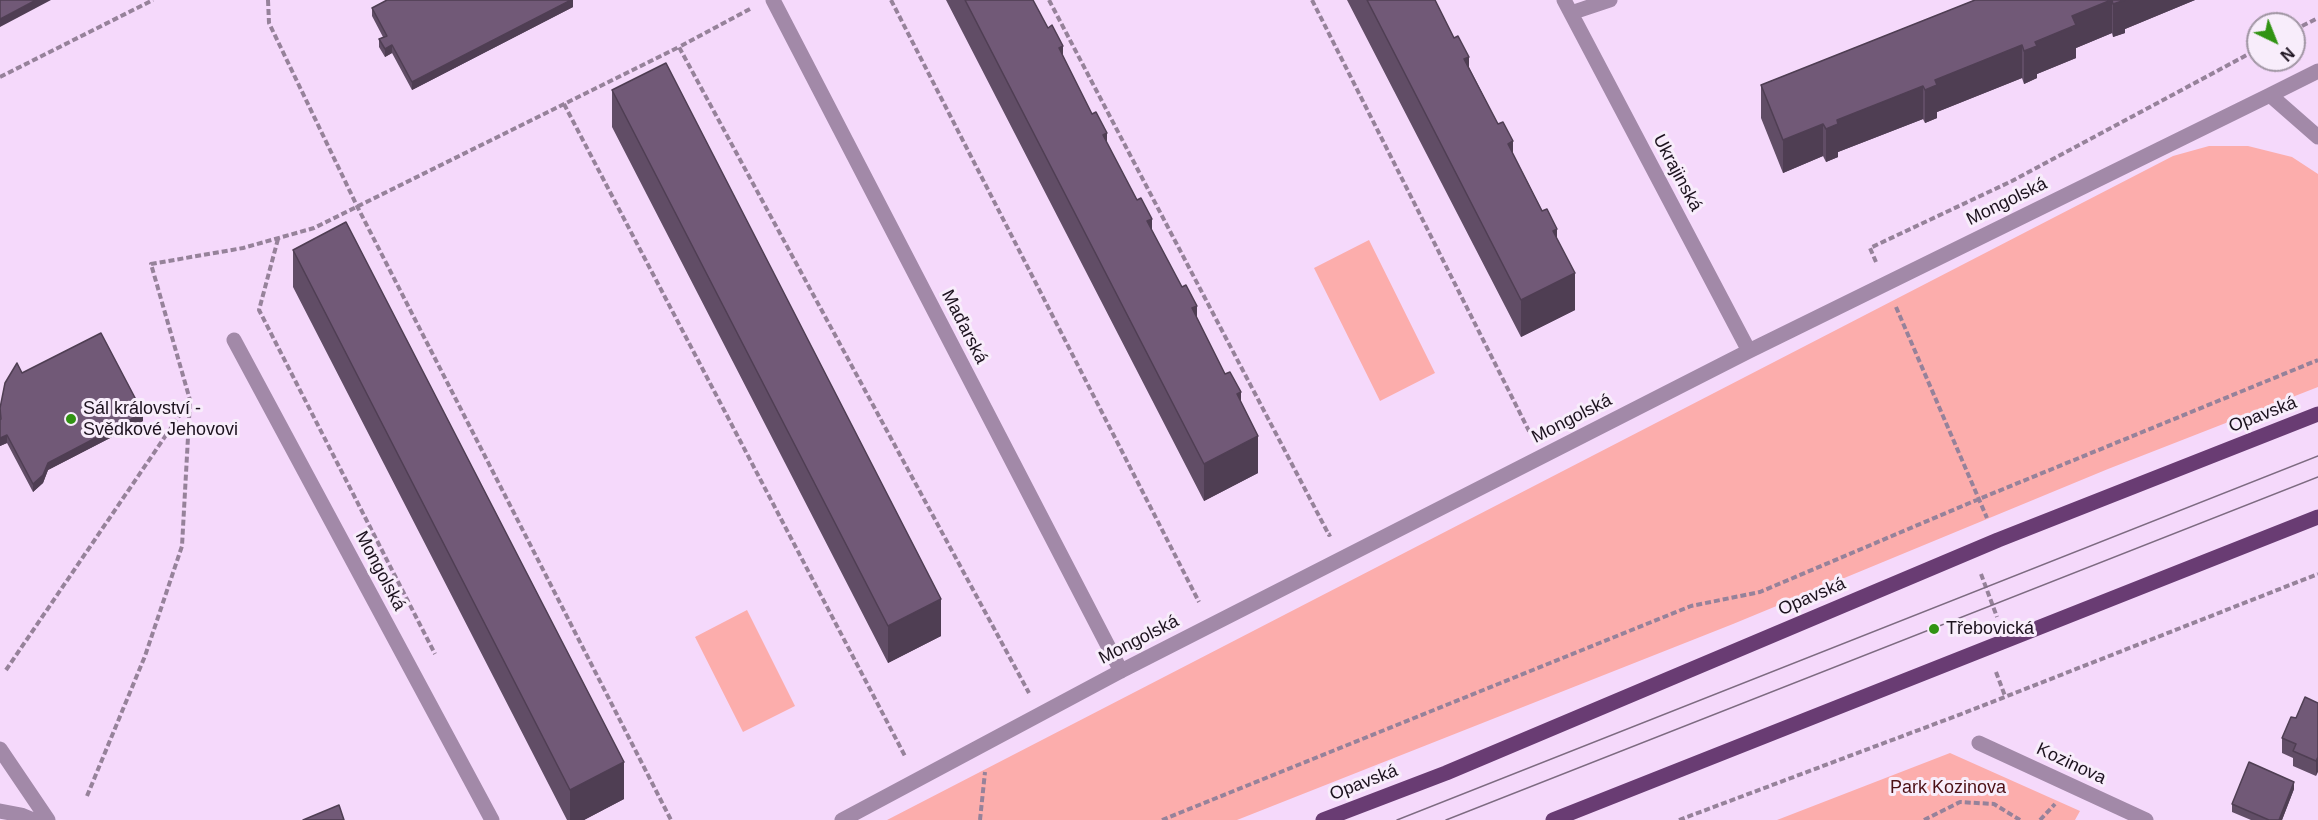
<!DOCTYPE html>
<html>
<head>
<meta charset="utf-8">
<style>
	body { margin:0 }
	#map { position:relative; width:2318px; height:820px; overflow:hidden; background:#f5d9fb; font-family:Arial,sans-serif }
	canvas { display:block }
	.north { position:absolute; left:2246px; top:12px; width:60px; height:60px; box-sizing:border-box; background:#f8edfb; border:2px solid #a095a3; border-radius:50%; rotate:137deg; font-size:16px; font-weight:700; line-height:24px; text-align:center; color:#1c121e }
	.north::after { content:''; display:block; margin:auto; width:21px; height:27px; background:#319313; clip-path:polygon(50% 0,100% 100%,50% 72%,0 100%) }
</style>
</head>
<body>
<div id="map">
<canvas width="2318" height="820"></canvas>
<div class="north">N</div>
</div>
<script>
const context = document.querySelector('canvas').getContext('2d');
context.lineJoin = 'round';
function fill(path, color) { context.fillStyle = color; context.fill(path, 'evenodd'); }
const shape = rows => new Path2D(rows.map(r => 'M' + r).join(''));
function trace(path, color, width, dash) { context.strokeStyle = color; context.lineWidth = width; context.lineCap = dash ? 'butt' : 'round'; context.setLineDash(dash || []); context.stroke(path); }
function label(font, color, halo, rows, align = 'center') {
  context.font = font + ' Arial,sans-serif'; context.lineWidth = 6; context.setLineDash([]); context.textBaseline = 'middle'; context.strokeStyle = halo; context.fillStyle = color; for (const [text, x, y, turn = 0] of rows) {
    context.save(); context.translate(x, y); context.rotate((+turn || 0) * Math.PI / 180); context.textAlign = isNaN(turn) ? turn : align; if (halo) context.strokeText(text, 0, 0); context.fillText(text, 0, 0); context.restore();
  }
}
const green = shape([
	[2209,146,2248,146,2292,157,2318,174,2318,387,2108,469,1733,624,1237,820,887,820,2173,156],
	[1369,240,1435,373,1380,401,1314,268],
	[747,610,795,706,743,732,695,637],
	[1950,753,2080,811,2075,820,1777,820]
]);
const path = shape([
	[268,0,269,23,357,206,671,820],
	[891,0,1199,602],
	[1049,0,1329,535,1331,534],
	[1312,0,1530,433],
	[750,9,679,47,1029,693],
	[2294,30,2318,18],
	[0,77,153,0],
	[564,104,906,758],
	[278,239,259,310,435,654],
	[1876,262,1870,248,2012,181,2258,49],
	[1896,307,1987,518],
	[1981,574,1997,617],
	[6,670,190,400,151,264,243,248,314,228,679,47],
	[1996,672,2005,696],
	[87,796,145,656,182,546,190,401],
	[980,820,985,772],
	[1162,820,1691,606,1760,592,1979,499,2318,360],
	[1679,820,1964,713,2318,574],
	[1924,820,1960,802,1994,804,2020,820],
	[2040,820,2055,804]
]);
const minor = shape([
	[773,0,1121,671],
	[1564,0,1749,351],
	[1571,13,1610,0],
	[2270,95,2318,71],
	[234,340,492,820],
	[1979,743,2146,820],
	[0,749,48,820],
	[0,811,21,815,33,820],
	[842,820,1121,671,1749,351,2270,95,2318,137]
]);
const major = shape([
	[1323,820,1446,773,1998,540,2318,414],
	[1553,820,2318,517]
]);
const tram = shape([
	[1397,820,2318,456],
	[1446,820,2318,477]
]);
const wall = shape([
	[573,0,573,7,412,90,392,53,385,57,379,47,379,39,383,37,372,16,372,8],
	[946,0,1033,0,1225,374,1241,402,1258,473,1204,501],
	[1347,0,1435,0,1513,154,1557,239,1575,310,1521,337],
	[1975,0,2195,0,2125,29,2125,33,2113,37,2112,33,2076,48,2076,58,2037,74,2037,78,2024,84,2022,78,1937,112,1937,118,1925,123,1923,119,1838,152,1838,157,1826,162,1823,156,1783,173,1761,118,1761,85],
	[612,90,941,636,888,663,612,127],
	[293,250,624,799,584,820,567,820,293,287],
	[22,373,143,421,48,470,43,483,33,492,7,443,0,446,0,408],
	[2318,703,2316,776,2293,766,2293,758,2282,753,2282,738,2296,718],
	[2294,789,2282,820,2251,820,2232,812,2232,804]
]);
const shadedWall = shape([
	[36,0,51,0,0,27,0,19],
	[571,0,573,0,573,7,412,90,412,82],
	[2112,0,2112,33,2076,48,2076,58,2037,74,2037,78,2024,84,2024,51,2072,16],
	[2124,0,2195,0,2125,29,2125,33,2113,37,2113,4],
	[392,45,392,53,385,57,385,49],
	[2022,45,2022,78,1937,112,1937,118,1925,123,1925,90,1935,80],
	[1063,46,1063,83,1059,48],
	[1469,57,1469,94,1464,59],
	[1923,86,1923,119,1838,152,1838,157,1826,162,1826,129,1837,120],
	[1823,124,1823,156,1783,173,1783,140],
	[1107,133,1107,170,1103,135],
	[1513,141,1513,178,1508,144],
	[1152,219,1152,256,1147,221],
	[1557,229,1557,266,1553,231],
	[1575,273,1575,310,1521,337,1521,300],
	[1197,306,1197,343,1192,308],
	[1241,392,1241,429,1237,394],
	[143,413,143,421,48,470,43,483,33,492,33,484,48,463],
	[7,435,7,443,0,446,0,438],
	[1258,436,1258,473,1204,501,1204,464],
	[941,599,941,636,888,663,888,626],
	[2318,757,2318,772,2316,776,2316,761],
	[624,762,624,799,584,820,570,820,570,790],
	[2294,782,2294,789,2282,820,2279,820]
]);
const building = shape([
	[0,0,36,0,0,19,0,0],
	[387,0,571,0,412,82,392,45,385,49,379,39,387,36,372,8,387,0],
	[965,0,1033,0,1048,28,1052,25,1063,46,1059,48,1092,114,1096,112,1107,133,1103,135,1137,200,1141,198,1152,219,1147,221,1182,287,1186,285,1197,306,1192,308,1225,374,1230,372,1241,392,1237,394,1258,436,1204,464,965,0],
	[1367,0,1435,0,1454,38,1458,36,1469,57,1464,59,1498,124,1503,122,1513,141,1508,144,1542,211,1547,209,1557,229,1553,231,1575,273,1521,300,1367,0],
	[1975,0,2111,0,2072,16,2076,25,2035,42,2037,46,2024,51,2022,45,1935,80,1937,85,1925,90,1923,86,1837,120,1838,124,1826,129,1823,124,1783,140,1761,85,1975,0],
	[2112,0,2125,0,2113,4,2112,0],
	[666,63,941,599,888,626,612,90,666,63],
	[346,222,624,762,570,790,293,250,346,222],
	[101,333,143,413,48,463,43,475,33,484,7,435,0,438,0,420,1,419,0,408,5,383,17,363,22,373,101,333],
	[2305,697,2318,703,2318,757,2316,761,2293,751,2296,744,2282,738,2291,717,2296,718,2305,697],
	[2249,762,2294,782,2279,820,2269,820,2232,804,2249,762],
	[339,805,344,820,303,820,339,805]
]);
const markers = [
	[71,419,6,"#319313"],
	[1934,629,6,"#319313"]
];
const streetNames = [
	["Ukrajinská",1677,173,62],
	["Mongolská",2007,202,-26],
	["Maďarská",964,327,63],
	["Opavská",2263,415,-21],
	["Mongolská",1572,419,-27],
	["Mongolská",380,571,62],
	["Opavská",1812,597,-23],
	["Mongolská",1139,640,-27],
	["Kozinova",2071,764,25],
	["Opavská",1364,783,-21]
];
const poiNames = [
	["Sál království -",83,409],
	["Svědkové Jehovovi",83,430],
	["Třebovická",1946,629]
];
const parkNames = [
	["Park Kozinova",1948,788]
];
fill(green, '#fcadac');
trace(path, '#96829a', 4, [6, 3]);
trace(minor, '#a289a8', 15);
trace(major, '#693c73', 15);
trace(tram, '#7d6b81', 1.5);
fill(wall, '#614d66');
fill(shadedWall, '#4f3e53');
fill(building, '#715977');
trace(building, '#4f3e53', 1.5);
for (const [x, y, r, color] of markers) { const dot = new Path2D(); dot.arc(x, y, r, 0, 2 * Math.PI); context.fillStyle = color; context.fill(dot); trace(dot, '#f8edfb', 2); }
label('18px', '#1c121e', '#f8edfb', streetNames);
label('18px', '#1c121e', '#f8edfb', poiNames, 'left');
label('18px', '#4d1116', '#f8edfb', parkNames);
</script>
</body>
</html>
